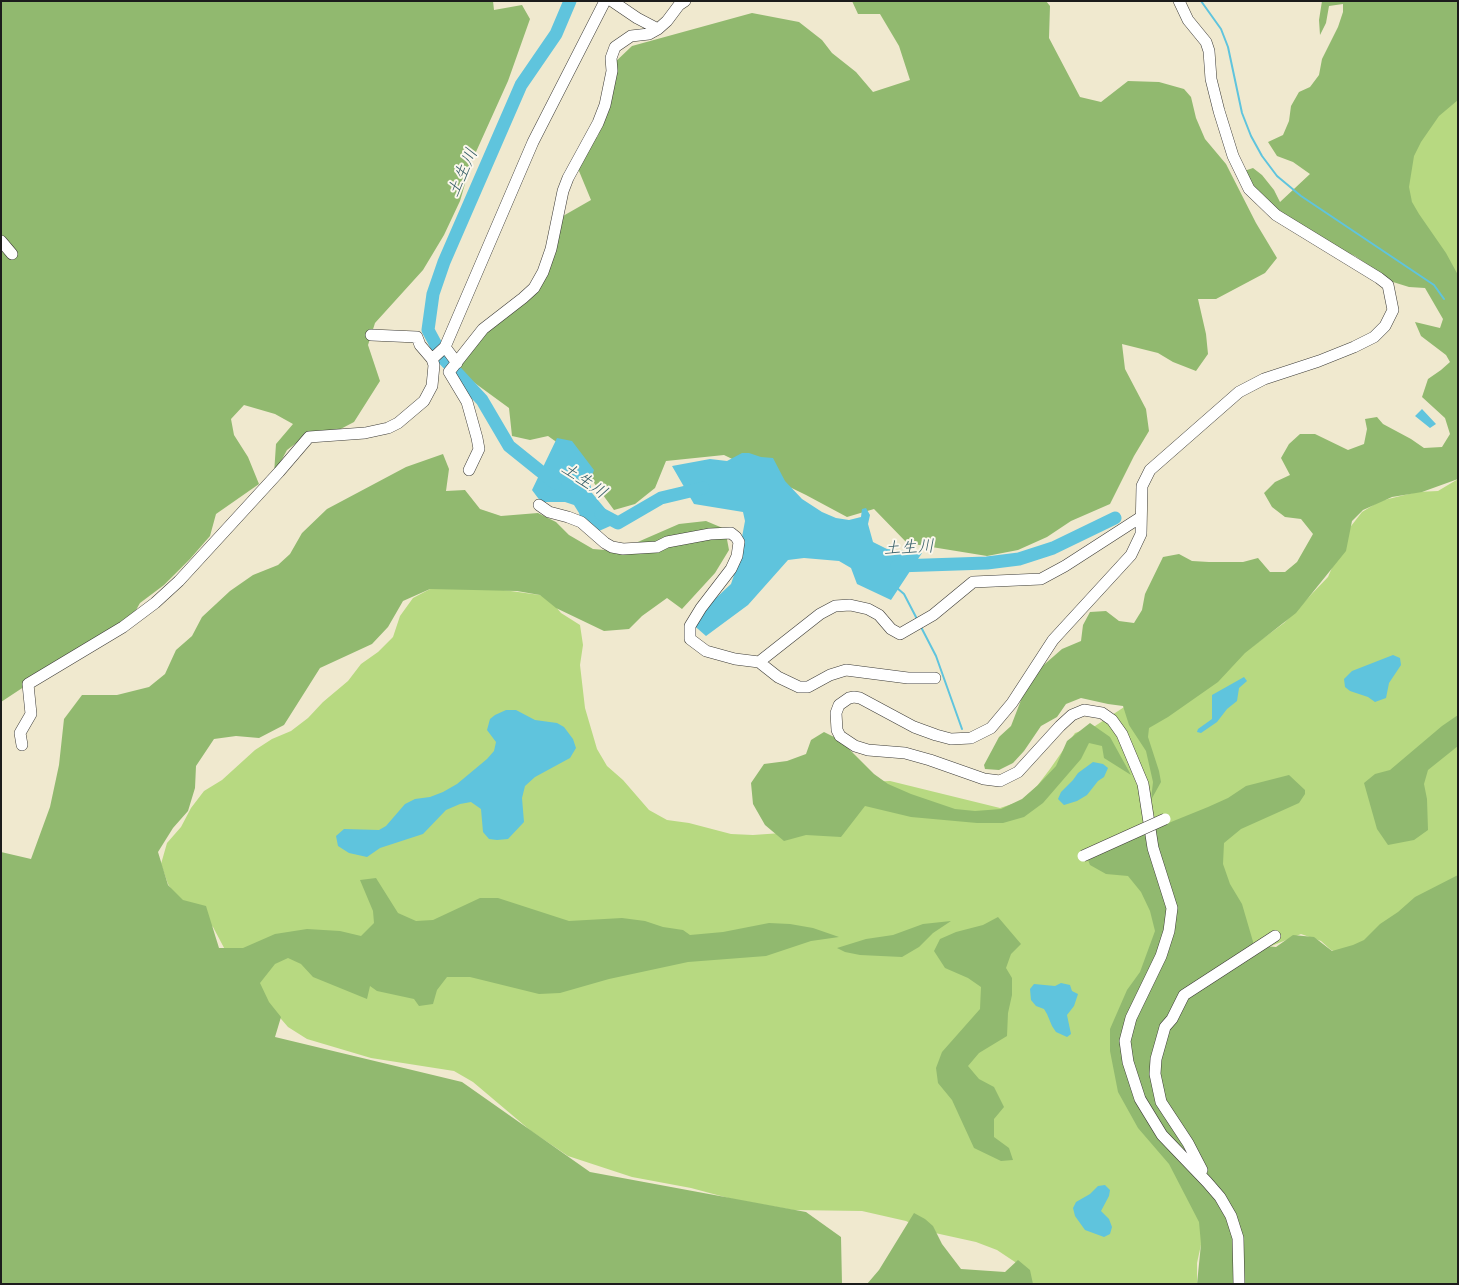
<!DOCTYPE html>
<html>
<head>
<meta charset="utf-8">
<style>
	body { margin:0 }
	#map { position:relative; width:1459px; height:1285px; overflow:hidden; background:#f0e9cf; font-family:Caveat,sans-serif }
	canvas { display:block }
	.frame { position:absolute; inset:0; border:2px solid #1c1c1c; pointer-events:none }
</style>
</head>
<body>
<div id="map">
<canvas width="1459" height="1285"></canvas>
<div class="frame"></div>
</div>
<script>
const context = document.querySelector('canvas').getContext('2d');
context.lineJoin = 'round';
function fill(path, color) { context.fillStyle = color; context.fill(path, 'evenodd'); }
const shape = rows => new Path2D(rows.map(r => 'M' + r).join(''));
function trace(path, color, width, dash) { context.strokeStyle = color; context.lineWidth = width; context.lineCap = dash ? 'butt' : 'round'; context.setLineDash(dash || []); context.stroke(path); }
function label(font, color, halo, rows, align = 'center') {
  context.font = font + ' Caveat,"Klee One",sans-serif'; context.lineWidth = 4; context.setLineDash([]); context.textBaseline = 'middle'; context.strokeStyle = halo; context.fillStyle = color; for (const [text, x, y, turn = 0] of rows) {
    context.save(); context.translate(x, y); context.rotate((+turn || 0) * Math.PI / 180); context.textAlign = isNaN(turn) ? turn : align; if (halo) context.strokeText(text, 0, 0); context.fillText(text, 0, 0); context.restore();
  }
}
const green = shape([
	[1458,92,1458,278,1414,211,1402,168,1405,146],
	[1458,479,1458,878,1343,955,1331,950,1321,941,1301,934,1259,951,1198,1198,1202,1240,1197,1263,1197,1284,1029,1284,1015,1262,997,1250,976,1242,926,1231,906,1221,862,1211,793,1210,732,1199,691,1188,632,1177,568,1156,531,1131,473,1082,454,1071,371,1058,307,1039,288,1027,231,961,213,927,179,902,168,884,161,864,167,843,181,827,191,808,204,791,222,780,255,750,272,739,291,731,308,718,323,702,348,681,361,664,378,652,393,637,400,616,413,598,432,588,496,589,547,596,561,613,580,625,583,645,580,665,585,708,597,749,607,766,623,780,649,810,667,820,689,823,731,834,753,835,796,832,868,782,890,781,1000,808,1021,801,1037,786,1050,769,1075,733,1095,726,1135,700,1250,648,1284,623,1328,577,1348,530,1362,512,1380,501,1417,492,1438,491]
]);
const forest = shape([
	[1,1,493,1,494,10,522,5,530,19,508,81,471,163,460,201,444,235,423,270,375,323,368,345,380,381,354,422,331,434,307,435,287,450,274,474,276,444,293,424,275,414,244,405,231,419,234,435,248,457,259,484,216,514,210,536,190,559,164,585,140,603,124,631,48,671,1,702],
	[852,1,1046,1,1050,6,1049,38,1080,97,1101,102,1128,81,1159,82,1184,89,1191,97,1196,118,1205,139,1226,164,1256,223,1277,258,1265,273,1216,299,1198,299,1206,334,1208,354,1196,371,1173,362,1158,353,1122,344,1125,369,1146,409,1149,431,1134,456,1110,504,1071,521,1047,537,1018,550,987,556,907,543,874,509,847,517,806,495,724,455,666,461,655,488,635,504,614,510,572,453,548,436,530,440,512,436,509,408,457,370,471,342,525,298,551,267,556,220,591,200,574,159,598,136,612,65,632,46,752,13,799,22,822,40,832,53,856,72,873,92,910,80,899,46,880,14,858,14],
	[1322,1,1458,1,1458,100,1439,116,1421,142,1414,156,1409,187,1412,202,1419,214,1446,253,1458,275,1458,479,1422,492,1392,497,1363,510,1352,521,1346,551,1296,613,1245,653,1218,682,1168,717,1149,728,1148,737,1159,771,1161,782,1151,800,1153,782,1146,751,1129,725,1123,706,1108,704,1081,698,1066,704,1057,717,1041,726,1024,751,1013,763,999,770,985,769,984,765,999,737,1011,726,1028,682,1038,670,1062,649,1081,641,1083,625,1090,612,1106,611,1119,621,1134,623,1142,610,1145,594,1163,557,1179,554,1192,561,1209,562,1243,562,1258,558,1270,572,1285,572,1297,562,1313,534,1301,519,1285,517,1272,507,1264,493,1275,482,1290,475,1281,458,1289,444,1300,434,1315,434,1348,450,1364,444,1367,429,1365,419,1377,417,1383,424,1411,439,1424,448,1442,447,1450,434,1445,418,1422,397,1428,379,1441,370,1450,362,1446,355,1421,336,1415,322,1440,328,1443,319,1425,288,1409,287,1393,282,1355,256,1326,243,1269,211,1244,171,1253,168,1262,175,1274,190,1280,202,1310,174,1293,162,1277,156,1268,142,1283,135,1289,121,1291,106,1299,92,1310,87,1319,75,1322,59,1338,27,1343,12,1343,4,1329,6,1326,23,1320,35,1319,20],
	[443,454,449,469,446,491,465,490,480,509,501,516,538,513,556,522,569,535,593,549,617,551,679,524,706,521,725,529,729,550,715,573,682,609,667,598,642,616,629,629,604,631,556,608,540,595,517,591,430,589,403,601,388,627,372,644,320,668,284,725,259,738,236,736,214,739,196,766,195,788,188,811,173,828,158,852,168,885,183,900,206,906,219,948,243,948,275,934,307,929,340,931,361,936,374,923,373,911,360,880,376,878,398,913,416,921,433,920,480,898,498,898,569,921,622,918,645,921,663,927,683,930,690,935,723,932,769,923,790,924,813,928,839,937,811,941,766,956,688,962,609,979,560,993,539,994,470,977,447,977,437,990,433,1004,419,1006,414,999,377,991,370,986,367,999,313,977,301,964,288,958,275,964,260,983,269,1002,281,1017,275,1037,462,1082,590,1172,806,1212,841,1237,842,1284,1,1284,1,852,31,859,50,807,59,765,64,719,82,695,117,695,149,687,165,674,176,650,192,636,202,617,230,591,253,575,278,565,290,554,302,533,327,509,406,467],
	[1458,715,1458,746,1428,770,1424,784,1427,799,1428,830,1414,840,1388,845,1377,829,1364,783,1375,774,1390,770,1442,726],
	[1090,723,1110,737,1131,775,1104,758,1102,746,1089,743,1081,759,1043,803,1024,817,1003,823,977,823,911,817,865,806,841,837,806,835,784,841,765,825,753,804,751,783,764,764,787,761,806,754,811,740,824,732,840,740,874,774,888,784,911,794,955,809,975,811,1001,809,1022,799,1038,785,1056,766,1067,741],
	[1289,775,1305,790,1305,794,1299,803,1241,829,1224,843,1223,864,1230,884,1242,904,1254,945,1276,947,1293,935,1314,937,1332,951,1353,945,1364,940,1380,924,1398,912,1415,897,1458,875,1458,1284,1197,1284,1201,1244,1199,1222,1169,1164,1138,1128,1118,1092,1110,1051,1110,1029,1127,990,1140,972,1155,931,1150,911,1141,892,1128,876,1106,874,1090,865,1088,860,1097,852,1208,807,1228,798,1246,786],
	[998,917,1021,944,1011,954,1006,968,1012,978,1012,995,1008,1013,1007,1036,979,1053,968,1066,979,1079,994,1087,1004,1107,994,1119,994,1137,1009,1148,1013,1160,1001,1161,974,1148,952,1100,938,1083,936,1068,942,1052,980,1009,981,987,968,978,945,968,934,951,940,939,956,932,983,925],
	[951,921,933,933,919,947,902,957,860,955,845,952,837,948,866,939,893,935,923,924],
	[914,1213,925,1219,933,1226,942,1244,961,1269,1005,1272,1018,1260,1030,1270,1033,1284,867,1284,879,1270]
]);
const water = shape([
	[1422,409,1436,424,1430,428,1415,416],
	[557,438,572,441,594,470,590,482,592,493,617,523,599,531,590,529,581,521,579,513,574,505,565,502,541,502,532,490],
	[742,453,749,453,761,457,773,458,785,481,802,499,822,512,836,518,849,520,861,517,862,509,866,508,870,515,868,524,873,542,887,549,922,553,891,600,857,584,851,568,839,561,804,558,788,560,748,605,706,636,690,622,731,584,736,569,745,521,743,512,694,504,672,466,710,459,727,461],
	[1393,655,1400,658,1401,665,1389,683,1386,698,1375,702,1368,697,1350,691,1345,687,1344,679,1352,671],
	[1244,677,1247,681,1239,688,1237,701,1227,709,1217,722,1201,733,1197,732,1198,729,1212,719,1212,695],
	[506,710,516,710,535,720,557,723,564,727,573,739,576,748,570,758,535,777,525,786,522,798,524,822,508,839,497,840,489,839,483,832,481,809,471,802,460,804,446,810,423,834,380,848,367,857,349,853,338,846,336,836,344,829,379,830,386,826,405,804,415,799,430,797,443,792,457,784,487,759,494,751,496,742,487,730,490,719,495,715],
	[1093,762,1103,764,1108,768,1104,777,1098,781,1087,795,1077,801,1064,805,1058,799,1061,792,1073,780,1078,773],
	[1061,983,1070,985,1072,991,1078,994,1074,1006,1067,1015,1071,1034,1067,1037,1056,1032,1052,1026,1047,1014,1044,1009,1036,1006,1031,1000,1030,989,1034,984,1055,986],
	[1105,1185,1110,1190,1109,1196,1101,1211,1109,1219,1112,1227,1110,1234,1104,1237,1085,1230,1075,1216,1073,1208,1076,1202,1090,1194,1098,1186]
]);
const stream = shape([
	[1201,1,1221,29,1228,47,1242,113,1251,136,1262,156,1277,176,1301,196,1434,285,1444,299],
	[897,588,904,594,917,619],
	[921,627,936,656,962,729]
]);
const river = shape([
	[555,483,509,446,482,400,443,358,428,330,433,294,444,262,521,85,556,34,570,1],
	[601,514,618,523,661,498,703,488],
	[897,566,987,563,1019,559,1053,548,1115,518]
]);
const minor = shape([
	[612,1,637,18,658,29],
	[1179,1,1188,20,1206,42,1209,51,1211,79,1219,111,1233,156,1249,189,1276,215,1379,278,1388,285,1393,310,1385,326,1374,337,1354,347,1319,361,1264,379,1239,392,1150,470,1142,486,1141,534,1131,555,1053,640,1012,703,991,728,971,738,951,739,936,735,914,727,860,698,854,697,849,698,839,705,836,713,837,730,840,736,855,746,868,750,905,753,930,760,984,779,1000,781,1018,772,1060,726,1072,715,1084,710,1102,713,1112,720,1122,734,1143,784,1153,848,1172,908,1169,931,1161,956,1131,1018,1125,1041,1128,1062,1140,1099,1162,1135,1207,1182,1220,1197,1231,1216,1238,1238,1239,1284],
	[1,241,12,254],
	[445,347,533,142,605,1],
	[432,359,445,347,457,363],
	[469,470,479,449,477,438,467,402,449,372,483,329,523,298,534,288,543,272,551,249,563,191,568,178,598,123,605,105,612,71,611,58,615,47,631,36,649,34,658,29,667,21,679,5,685,1],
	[539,505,549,512,568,517,581,522,605,543,612,547,623,549,657,547,667,542,710,534,731,533,736,537,739,542,737,556,731,569,701,608,690,626,690,639,706,651,735,659,759,662,778,677,799,687,808,687,830,675,846,670,908,678,935,678],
	[759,662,820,614,835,606,850,605,868,609,879,615,891,629,900,634,933,615,973,582,1041,579,1065,566,1141,517],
	[22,745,20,733,31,714,28,684,123,627,155,603,179,581,279,472,309,437,365,433,388,428,398,423,424,401,432,386,434,365,432,359,420,345,417,337,371,335],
	[1202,1170,1188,1143,1161,1102,1155,1074,1156,1059,1165,1027,1172,1019,1184,995,1275,936]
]);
const minorBridge = shape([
	[1083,856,1165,819]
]);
const waterNames = [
	["土生川",463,173,-66],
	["土生川",584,481,34],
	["土生川",909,548,-3]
];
fill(green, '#b7d981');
fill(forest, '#91b96f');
fill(water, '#5fc4dd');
trace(stream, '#5fc4dd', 2);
trace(river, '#5fc4dd', 13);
trace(minor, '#3c3b37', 12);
trace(minor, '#fff', 11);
trace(minorBridge, '#3c3b37', 12, []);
trace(minorBridge, '#fff', 11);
label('italic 17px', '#375f69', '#fbf7ec', waterNames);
</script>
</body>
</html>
